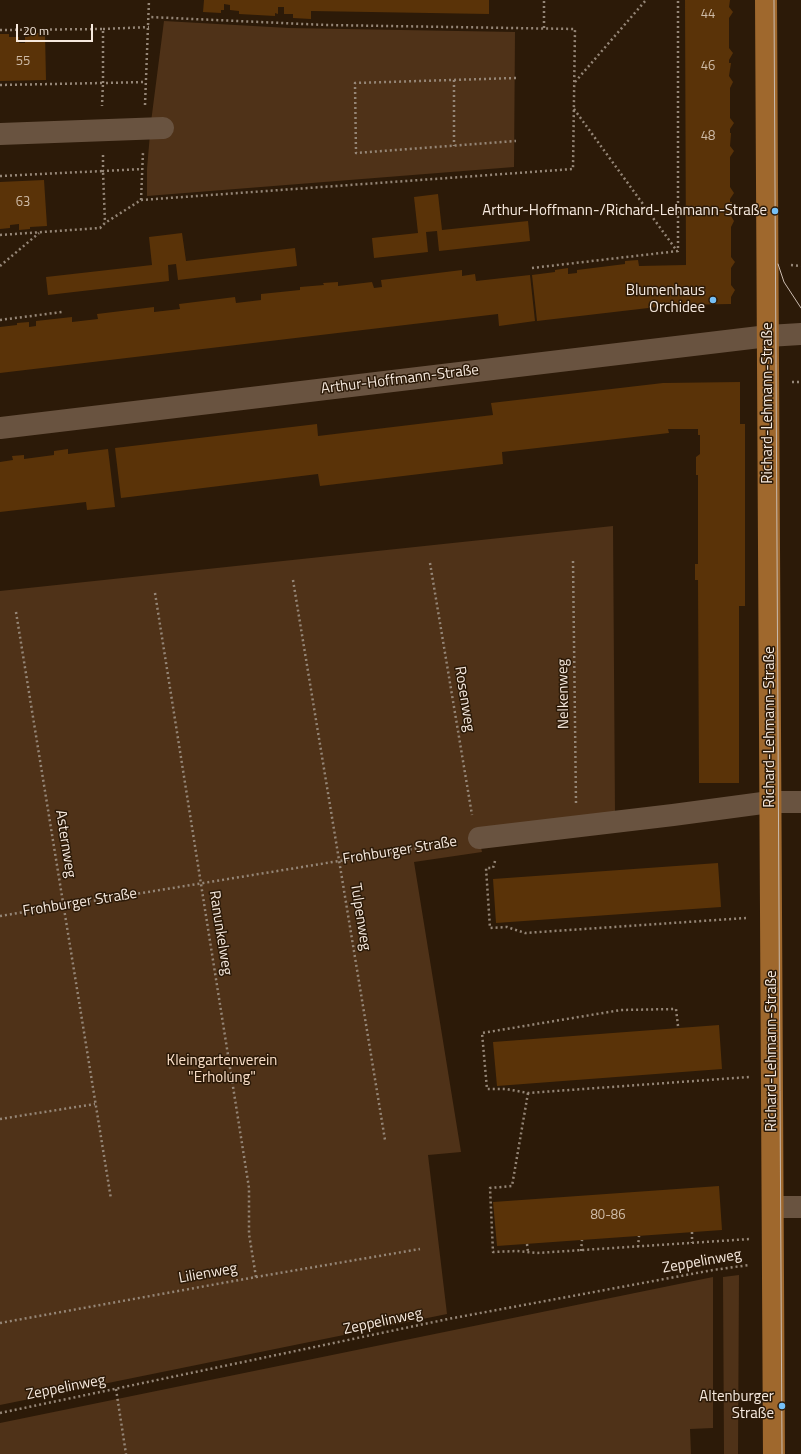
<!DOCTYPE html>
<html>
<head>
<meta charset="utf-8">
<style>
	body { margin:0 }
	#map { position:relative; width:801px; height:1454px; overflow:hidden; background:#2c1a08; font-family:"Titillium Web",sans-serif }
	canvas { display:block }
	.scale { position:absolute; left:16px; top:24px; width:77px; height:18px; box-sizing:border-box; border:2px solid #f6e9de; border-top:0; padding-left:5px; font-size:12px; line-height:14px; white-space:nowrap; color:#f6e9de; -webkit-text-stroke:3px #2c1a08; paint-order:stroke }
</style>
</head>
<body>
<div id="map">
<canvas width="801" height="1454"></canvas>
<div class="scale">20 m</div>
</div>
<script>
const context = document.querySelector('canvas').getContext('2d');
context.lineJoin = 'round';
function fill(path, color) { context.fillStyle = color; context.fill(path, 'evenodd'); }
const shape = rows => new Path2D(rows.map(r => 'M' + r).join(''));
function trace(path, color, width, dash) { context.strokeStyle = color; context.lineWidth = width; context.lineCap = dash ? 'butt' : 'round'; context.setLineDash(dash || []); context.stroke(path); }
function label(font, color, halo, rows, align = 'center') {
  context.font = font + ' "Titillium Web",sans-serif'; context.lineWidth = 3; context.setLineDash([]); context.textBaseline = 'middle'; context.strokeStyle = halo; context.fillStyle = color; for (const [text, x, y, turn = 0] of rows) {
    context.save(); context.translate(x, y); context.rotate((+turn || 0) * Math.PI / 180); context.textAlign = isNaN(turn) ? turn : align; if (halo) context.strokeText(text, 0, 0); context.fillText(text, 0, 0); context.restore();
  }
}
const green = shape([
	[164,21,289,28,515,32,514,167,147,196,147,169,151,122],
	[613,526,615,813,479,838,482,852,414,862,461,1152,428,1155,447,1314,0,1405,0,591],
	[739,1275,738,1454,724,1454,723,1277],
	[713,1277,713,1428,690,1429,691,1454,0,1454,0,1423]
]);
const building = shape([
	[204,0,489,0,489,14,311,11,311,19,293,18,293,14,284,14,284,7,278,7,278,14,275,13,275,16,239,14,239,11,230,10,230,5,224,4,224,10,221,10,221,13,203,12],
	[685,0,730,0,729,7,733,12,729,18,729,48,733,53,729,60,729,63,731,63,729,76,733,82,730,88,730,118,734,123,730,129,730,133,731,133,730,146,734,151,730,157,730,187,734,193,730,199,730,202,732,202,731,216,734,221,731,227,731,257,735,262,731,268,731,285,735,290,731,297,731,304,674,305,537,321,532,275,555,272,555,270,568,268,568,274,577,273,577,270,625,264,625,261,638,260,639,266,686,265],
	[28,33,45,33,46,80,0,81,0,34,9,34,9,37,19,37,19,43,25,43,25,37,28,37],
	[44,180,47,226,30,227,30,229,19,230,19,224,10,225,10,228,0,229,0,182],
	[438,194,442,230,528,221,530,241,439,251,437,231,426,232,428,252,374,258,372,238,418,233,414,197],
	[182,233,186,261,295,248,297,266,178,280,176,264,168,265,169,281,48,295,46,277,152,265,149,237],
	[462,270,462,276,475,274,476,281,530,275,535,321,499,326,498,314,0,373,0,327,17,325,17,323,29,322,29,327,36,326,36,321,72,317,72,322,98,319,97,314,154,307,154,312,180,309,179,304,235,297,236,303,261,300,261,294,300,290,300,287,324,285,323,283,338,282,338,286,372,282,374,288,382,287,381,280],
	[740,382,740,424,745,424,745,606,739,606,739,783,699,783,698,580,695,580,695,564,698,564,698,475,696,475,696,457,700,454,700,435,698,435,698,429,668,429,669,433,502,452,503,464,320,486,318,474,121,498,115,448,317,424,318,436,493,415,491,403,663,383],
	[68,449,68,454,108,449,115,507,87,510,86,502,0,512,0,462,13,460,12,456,24,455,24,459,54,455,54,451],
	[718,863,721,907,496,923,493,879],
	[719,1025,722,1069,497,1086,493,1042],
	[719,1186,722,1230,497,1246,493,1202]
]);
const path = shape([
	[544,28,544,0],
	[103,29,149,27],
	[0,30,103,29,103,83,146,82],
	[516,78,355,83,356,153,516,141],
	[454,80,454,146],
	[575,82,646,0],
	[0,85,103,83,102,106],
	[145,105,149,0],
	[574,109,677,251],
	[103,155,103,171,142,169],
	[0,176,103,171,105,223],
	[141,200,573,169,575,29,326,25,149,17],
	[0,235,100,228,105,223,141,200,143,152],
	[791,265,801,266],
	[0,266,39,233],
	[532,268,678,251,678,0],
	[0,320,62,312],
	[792,382,801,382],
	[573,561,576,803],
	[430,563,472,815],
	[293,580,385,1140],
	[155,593,249,1188,249,1234,256,1277],
	[16,612,111,1199],
	[495,861,493,868,486,868,490,928,507,927,525,933,746,918],
	[0,916,456,842],
	[678,1026,676,1009,621,1010,482,1033,487,1089,506,1089,528,1093,749,1077],
	[528,1093,512,1186,490,1188,493,1252,517,1251,537,1253,750,1239],
	[0,1119,95,1104],
	[692,1232,692,1243],
	[527,1244,528,1252],
	[638,1247,639,1236],
	[581,1251,582,1240],
	[0,1323,256,1277,420,1249],
	[116,1389,126,1454],
	[0,1413,448,1319,713,1270,749,1265]
]);
const minor = shape([
	[0,134,163,128],
	[0,428,768,336,801,334],
	[479,838,673,815,770,802,801,802],
	[773,1207,801,1207]
]);
const major = shape([
	[766,0,774,1454]
]);
const tram = shape([
	[774,0,782,1454],
	[778,264,784,282,801,308]
]);
const markers = [
	[775,211,4,"#76c0f7"],
	[713,300,4,"#76c0f7"],
	[782,1406,4,"#76c0f7"]
];
const numberNames = [
	["44",708,15],
	["55",23,62],
	["46",708,67],
	["48",708,137],
	["63",23,203],
	["80-86",608,1216]
];
const poiNames = [
	["Arthur-Hoffmann-/Richard-Lehmann-Straße",767,211],
	["Blumenhaus",705,291],
	["Orchidee",705,308],
	["Altenburger",774,1397],
	["Straße",774,1414]
];
const streetNames = [
	["Arthur-Hoffmann-Straße",400,380,-7],
	["Richard-Lehmann-Straße",768,403,-90],
	["Nelkenweg",564,694,-91],
	["Rosenweg",464,699,81],
	["Richard-Lehmann-Straße",770,727,-90],
	["Asternweg",65,844,81],
	["Frohburger Straße",400,851,-9],
	["Frohburger Straße",80,903,-9],
	["Tulpenweg",360,917,81],
	["Ranunkelweg",220,933,81],
	["Richard-Lehmann-Straße",772,1051,-90],
	["Zeppelinweg",702,1262,-10],
	["Lilienweg",208,1274,-10],
	["Zeppelinweg",383,1322,-12],
	["Zeppelinweg",66,1388,-11]
];
const parkNames = [
	["Kleingartenverein",222,1061],
	["\"Erholung\"",222,1078]
];
fill(green, '#4f3218');
fill(building, '#5a3308');
trace(path, '#958677', 2.5, [2, 3]);
trace(minor, '#695340', 22);
trace(major, '#9f682d', 22);
trace(tram, '#cabbaf', 1);
for (const [x, y, r, color] of markers) { const dot = new Path2D(); dot.arc(x, y, r, 0, 2 * Math.PI); context.fillStyle = color; context.fill(dot); trace(dot, '#2c1a08', 1.5); }
label('13px', '#cfbca8', null, numberNames);
label('15px', '#f6e9de', '#2c1a08', poiNames, 'right');
label('15px', '#f6e9de', '#2c1a08', streetNames);
label('15px', '#fadfc8', '#2c1a08', parkNames);
</script>
</body>
</html>
